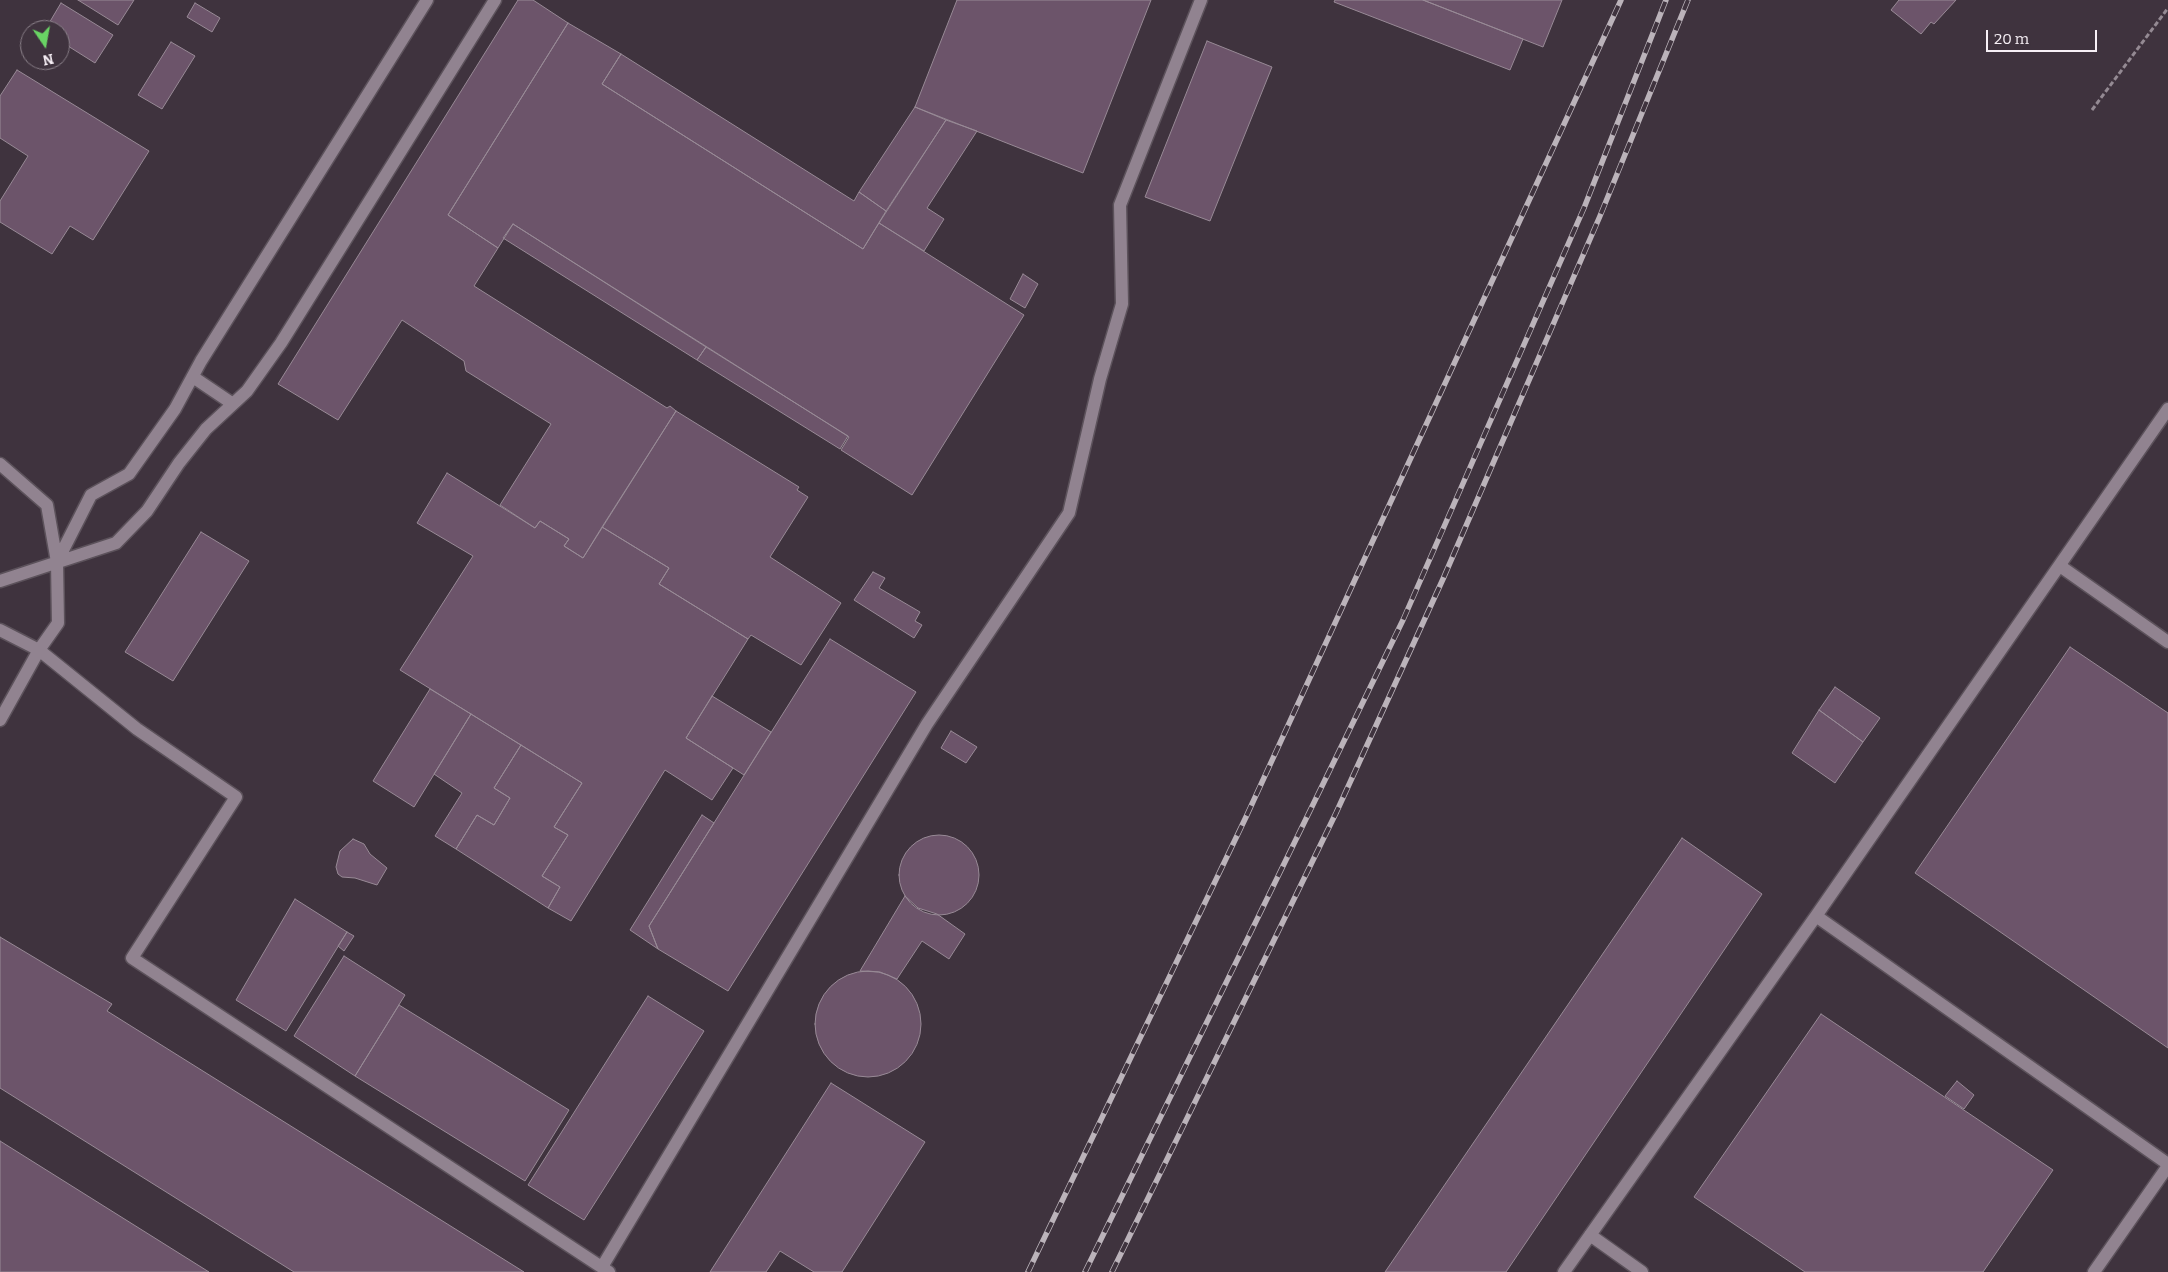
<!DOCTYPE html>
<html>
<head>
<meta charset="utf-8">
<style>
	body { margin:0 }
	#map { position:relative; width:2168px; height:1272px; overflow:hidden; background:#3f333e; font-family:Bitter,serif }
	canvas { display:block }
	.north { position:absolute; left:20px; top:20px; width:50px; height:50px; box-sizing:border-box; background:#3f333e; border:1px solid #897f88; border-radius:50%; rotate:168deg; font-size:14px; font-weight:700; line-height:20px; text-align:center; color:#f7f0f6 }
	.north::after { content:''; display:block; margin:auto; width:18px; height:22px; background:#69d464; clip-path:polygon(50% 0,100% 100%,50% 72%,0 100%) }
	.scale { position:absolute; left:1986px; top:30px; width:111px; height:22px; box-sizing:border-box; border:2px solid #f7f0f6; border-top:0; padding-left:6px; font-size:15px; line-height:18px; white-space:nowrap; color:#f7f0f6; -webkit-text-stroke:4px #3f333e; paint-order:stroke }
</style>
</head>
<body>
<div id="map">
<canvas width="2168" height="1272"></canvas>
<div class="north">N</div>
<div class="scale">20 m</div>
</div>
<script>
const context = document.querySelector('canvas').getContext('2d');
context.lineJoin = 'round';
function fill(path, color) { context.fillStyle = color; context.fill(path, 'evenodd'); }
const shape = rows => new Path2D(rows.map(r => 'M' + r).join(''));
function trace(path, color, width, dash) { context.strokeStyle = color; context.lineWidth = width; context.lineCap = dash ? 'butt' : 'round'; context.setLineDash(dash || []); context.stroke(path); }
const building = shape([
	[78,0,134,0,118,25,78,0],
	[518,0,533,0,568,23,448,215,498,248,474,286,667,408,670,406,676,411,583,558,564,546,569,539,540,521,535,528,500,505,551,424,466,371,464,361,402,320,338,420,278,384,518,0],
	[957,0,1151,0,1083,173,915,107,957,0],
	[1335,0,1423,0,1523,39,1510,70,1334,2,1335,0],
	[1423,0,1562,0,1543,47,1423,0],
	[1899,0,1956,0,1934,24,1931,22,1921,34,1891,10,1899,0],
	[61,3,113,35,95,63,60,41,60,30,45,30,61,3],
	[195,3,220,18,212,32,187,17,195,3],
	[568,23,621,54,602,84,863,249,879,223,1024,315,912,495,841,450,849,437,513,224,498,248,448,215,568,23],
	[1207,41,1272,67,1210,221,1145,197,1207,41],
	[171,42,195,56,162,109,138,95,171,42],
	[621,54,854,201,859,192,886,211,863,249,602,84,621,54],
	[17,70,149,151,93,240,70,226,52,254,0,222,0,201,28,156,0,138,0,96,17,70],
	[915,107,946,120,886,211,859,192,915,107],
	[946,120,977,131,927,208,944,219,924,251,879,223,946,120],
	[513,224,706,347,697,360,503,238,513,224],
	[1023,274,1038,284,1025,308,1010,299,1023,274],
	[706,347,848,436,840,449,697,360,706,347],
	[676,411,799,487,797,490,808,497,770,557,841,603,801,665,751,635,748,639,659,584,669,568,602,527,676,411],
	[447,473,535,528,540,521,569,539,564,546,583,558,602,527,669,568,659,584,748,639,686,738,733,768,712,800,665,770,571,921,548,908,560,887,542,876,568,835,554,827,582,783,400,670,473,556,417,523,447,473],
	[201,532,249,561,173,681,125,652,201,532],
	[873,572,885,578,879,588,920,612,915,621,922,625,914,638,854,600,873,572],
	[830,639,916,692,728,991,658,949,649,926,830,639],
	[2070,647,2168,713,2168,1048,1915,873,2070,647],
	[1835,687,1880,718,1863,742,1819,710,1835,687],
	[430,689,471,714,414,807,373,781,430,689],
	[712,696,771,732,744,775,686,738,712,696],
	[1819,710,1863,742,1835,783,1792,753,1819,710],
	[471,714,521,745,494,788,510,798,494,825,477,815,456,849,435,836,462,793,434,774,471,714],
	[951,731,977,747,966,763,941,748,951,731],
	[521,745,582,783,554,827,568,835,542,876,560,887,548,908,456,849,477,815,494,825,510,798,494,788,521,745],
	[702,815,714,823,649,926,658,949,630,930,702,815],
	'899 875a40 40 0 1 1 80 0a40 40 0 1 1-80 0Z',
	[1682,838,1762,894,1506,1272,1385,1272,1682,838],
	[353,839,364,844,370,854,387,868,377,885,355,878,342,877,338,874,336,867,340,851,353,839],
	[905,896,918,908,937,914,965,934,949,959,922,941,897,979,880,972,860,971,905,896],
	[295,899,347,932,286,1031,236,1000,295,899],
	[347,932,354,936,344,951,338,946,347,932],
	[0,937,112,1004,107,1011,524,1272,294,1272,0,1088,0,937],
	[344,956,405,995,355,1076,294,1036,344,956],
	'815 1024a53 53 0 1 1 106 0a53 53 0 1 1-106 0Z',
	[648,996,704,1031,584,1220,528,1185,648,996],
	[399,1005,569,1110,525,1181,355,1076,399,1005],
	[1821,1014,2053,1170,1983,1272,1805,1272,1694,1197,1821,1014],
	[1957,1081,1974,1095,1964,1109,1945,1096,1957,1081],
	[831,1083,925,1142,842,1272,814,1272,780,1251,766,1272,710,1272,831,1083],
	[0,1141,209,1272,0,1272,0,1141]
]);
const path = shape([
	[2092,110,2168,8]
]);
const lane = shape([
	[193,377,233,404],
	[0,464,47,505,57,562,58,623,39,650,0,720],
	[57,562,91,495,129,474,175,409,201,361,427,0],
	[2060,566,2168,642],
	[0,581,116,543,147,511,179,463,206,429,247,391,281,343,495,0],
	[0,630,39,650,137,729,236,797,132,958,609,1272],
	[1816,916,2168,1164],
	[1590,1235,1642,1272],
	[602,1267,927,724,1069,513,1100,379,1122,304,1120,205,1201,0],
	[1564,1272,1816,916,2168,409],
	[2094,1272,2168,1166]
]);
const rail = shape([
	[1028,1272,1246,817,1621,0],
	[1085,1272,1403,620,1584,208,1666,0],
	[1112,1272,1336,813,1443,579,1600,216,1688,0]
]);
fill(building, '#6c546a');
trace(building, '#988a96', 1);
trace(lane, '#5c525b', 15);
trace(path, '#948a93', 3, [5, 2.5]);
trace(lane, '#918390', 12);
trace(rail, '#bbb3ba', 5.5);
trace(rail, '#3f333e', 4, [11]);
</script>
</body>
</html>
